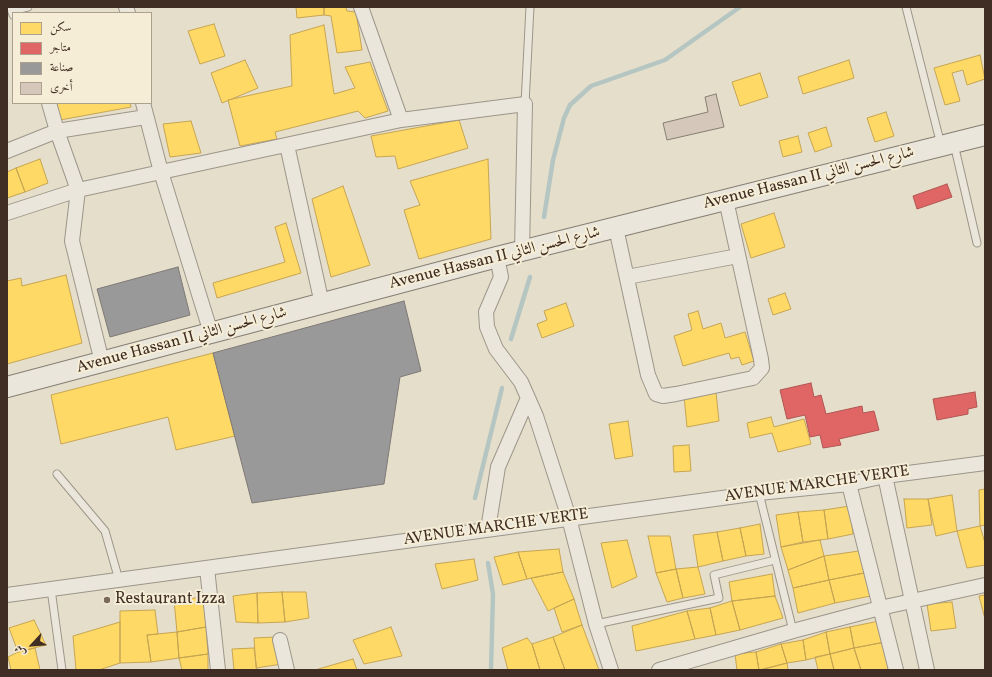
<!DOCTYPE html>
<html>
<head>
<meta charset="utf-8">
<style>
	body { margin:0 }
	#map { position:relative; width:992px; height:677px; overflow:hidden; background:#e5deca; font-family:Vollkorn,Amiri,serif }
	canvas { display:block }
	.frame { position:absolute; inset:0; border:8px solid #402d23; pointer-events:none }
	.legend { position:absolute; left:12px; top:12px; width:140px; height:92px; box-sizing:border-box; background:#f5edd5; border:1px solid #ada08e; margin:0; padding:5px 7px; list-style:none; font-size:12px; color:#402d23 }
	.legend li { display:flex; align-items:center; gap:8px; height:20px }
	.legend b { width:20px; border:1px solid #ada08e }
	.north { position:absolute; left:12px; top:625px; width:40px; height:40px; -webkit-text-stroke:3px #f5edd5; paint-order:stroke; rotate:244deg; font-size:11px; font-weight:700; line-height:16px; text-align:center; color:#402d23 }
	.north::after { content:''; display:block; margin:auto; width:14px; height:18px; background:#402d23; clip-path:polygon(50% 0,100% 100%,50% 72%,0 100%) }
</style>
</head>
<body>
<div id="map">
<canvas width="992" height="677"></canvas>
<div class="frame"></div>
<ul class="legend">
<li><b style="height:11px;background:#ffd966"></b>سكن</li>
<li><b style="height:11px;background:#e06666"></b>متاجر</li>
<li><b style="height:11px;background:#999"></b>صناعة</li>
<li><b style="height:11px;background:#d5c7b9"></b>أخرى</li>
</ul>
<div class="north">ش</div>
</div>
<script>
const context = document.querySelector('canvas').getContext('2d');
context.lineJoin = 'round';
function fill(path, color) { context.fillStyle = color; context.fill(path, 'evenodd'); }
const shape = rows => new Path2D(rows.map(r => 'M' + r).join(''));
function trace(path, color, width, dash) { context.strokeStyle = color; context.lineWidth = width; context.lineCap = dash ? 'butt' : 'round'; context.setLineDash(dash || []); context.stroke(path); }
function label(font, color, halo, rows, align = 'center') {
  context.font = font + ' Vollkorn,Amiri,serif'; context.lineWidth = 4; context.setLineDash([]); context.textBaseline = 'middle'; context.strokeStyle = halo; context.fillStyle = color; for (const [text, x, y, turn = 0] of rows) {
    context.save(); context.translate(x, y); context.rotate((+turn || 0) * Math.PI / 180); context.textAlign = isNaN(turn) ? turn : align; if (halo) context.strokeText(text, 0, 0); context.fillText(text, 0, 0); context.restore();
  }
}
const homes = shape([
	[296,7,324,7,324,15,297,18,296,7],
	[324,7,346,7,347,11,356,12,362,50,337,53,331,16,324,15,324,7],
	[214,24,225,56,200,64,188,31,214,24],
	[324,25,334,94,355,88,345,67,370,62,388,111,365,118,358,111,275,132,277,139,240,146,228,100,292,86,290,35,324,25],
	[980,55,985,79,967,85,963,70,952,73,960,101,945,105,934,68,980,55],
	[245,60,258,88,222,103,211,73,245,60],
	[849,60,854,78,803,94,798,77,849,60],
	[760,73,768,97,740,106,732,82,760,73],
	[57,103,130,103,131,107,60,120,57,103],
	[886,112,894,136,875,142,867,118,886,112],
	[459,120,468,148,398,169,395,156,376,157,371,136,459,120],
	[191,121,201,153,170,157,163,124,191,121],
	[826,127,832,146,815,152,808,133,826,127],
	[798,136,802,152,783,157,779,141,798,136],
	[40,159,48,183,25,192,16,168,40,159],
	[488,159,491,239,419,259,404,210,420,205,410,181,488,159],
	[16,168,25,192,7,198,7,172,16,168],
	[343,186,370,265,331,277,312,199,343,186],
	[774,213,785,247,751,258,741,224,774,213],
	[286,223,301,273,217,298,213,283,285,262,275,227,286,223],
	[66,275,82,343,7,364,7,281,21,278,22,286,66,275],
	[785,293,791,309,773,315,768,299,785,293],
	[566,303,574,326,542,338,537,324,547,320,544,311,566,303],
	[698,311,703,329,721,323,725,338,745,332,754,361,742,365,739,357,731,359,729,353,683,366,674,336,692,330,688,314,698,311],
	[213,353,235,436,176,450,168,417,61,444,51,395,213,353],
	[716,392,719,421,687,427,684,396,716,392],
	[771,417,774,427,804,419,811,444,778,452,772,433,750,438,747,423,771,417],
	[628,421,633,456,615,459,609,424,628,421],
	[689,445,691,471,674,472,673,446,689,445],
	[985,489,985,525,980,526,979,490,985,489],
	[952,495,957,531,936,536,928,499,952,495],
	[904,499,928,499,932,525,907,528,904,499],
	[850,506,853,534,828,539,824,510,850,506],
	[824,510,828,539,803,542,798,512,824,510],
	[798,512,803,542,781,547,776,515,798,512],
	[760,524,764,554,746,556,740,528,760,524],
	[980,526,985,543,985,565,967,568,957,531,980,526],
	[740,528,746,556,723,561,717,532,740,528],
	[717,532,723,561,698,567,693,535,717,532],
	[648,536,670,536,676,569,656,573,648,536],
	[627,540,637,577,612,588,601,543,627,540],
	[820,540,824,556,788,570,781,547,820,540],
	[559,549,563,572,527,579,518,552,559,549],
	[859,551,864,573,829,580,824,556,859,551],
	[518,552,527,579,503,585,494,557,518,552],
	[824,556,829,580,793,588,788,570,824,556],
	[474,559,478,580,442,589,435,564,474,559],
	[698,567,705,594,683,598,676,569,698,567],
	[676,569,683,598,667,602,656,573,676,569],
	[563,572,574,599,548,611,531,578,563,572],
	[864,573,871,596,835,603,829,580,864,573],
	[772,574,775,596,732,601,729,582,772,574],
	[829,580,835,603,798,613,793,588,829,580],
	[282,592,285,622,258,623,257,593,282,592],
	[282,592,306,592,309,618,285,622,282,592],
	[257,593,258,623,236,622,233,596,257,593],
	[985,595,985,619,979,596,985,595],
	[775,596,783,618,740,630,732,601,775,596],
	[205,597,206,627,177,632,174,600,205,597],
	[574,599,582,625,562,632,554,608,574,599],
	[732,601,740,630,716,635,710,608,732,601],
	[952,602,956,628,931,631,927,604,952,602],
	[710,608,716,635,695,639,687,611,710,608],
	[155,610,158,634,147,635,151,662,120,663,120,611,155,610],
	[687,611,695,639,636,651,632,626,687,611],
	[34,620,46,645,18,652,9,628,34,620],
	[879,621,885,642,854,648,850,627,879,621],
	[120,622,120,663,99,670,76,670,73,636,120,622],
	[582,625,599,670,565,670,553,637,582,625],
	[206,627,208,654,179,658,177,632,206,627],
	[391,627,402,656,364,664,353,640,391,627],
	[850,627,854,648,830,654,826,632,850,627],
	[177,632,179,658,151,662,147,635,177,632],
	[826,632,830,654,806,660,803,640,826,632],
	[276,637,282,664,256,668,254,638,276,637],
	[553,637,565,670,540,670,532,644,553,637],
	[527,638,532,644,540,670,508,670,502,648,527,638],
	[803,640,806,660,787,663,781,644,803,640],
	[885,642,888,670,861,670,854,648,885,642],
	[781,644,787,663,759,670,756,652,781,644],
	[35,648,40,670,11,670,8,657,18,652,35,648],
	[254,648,257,670,234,670,232,649,254,648],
	[854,648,861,670,834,670,830,654,854,648],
	[756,652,759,670,737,670,735,654,756,652],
	[208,654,208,670,182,670,179,658,208,654],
	[830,654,834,670,818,670,815,657,830,654],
	[353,659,357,670,315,670,353,659],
	[787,663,788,670,761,670,787,663]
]);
const shops = shape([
	[947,184,952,197,917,209,913,196,947,184],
	[811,383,814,397,821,395,826,414,862,406,863,413,874,411,879,430,839,439,841,445,823,448,820,435,810,437,805,415,787,419,780,390,811,383],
	[975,392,977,407,968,409,968,414,937,420,933,399,975,392]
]);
const industry = shape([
	[178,267,190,315,110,337,97,289,178,267],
	[404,301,421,371,400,377,384,484,252,503,213,353,404,301]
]);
const stream = shape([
	[544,217,553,160,564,118,570,105,591,86,665,60,740,7],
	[511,339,530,277],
	[475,498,502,388],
	[488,563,493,594,491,670]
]);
const building = shape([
	[716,94,724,127,667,140,663,123,708,112,705,97,716,94]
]);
const lane = shape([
	[906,7,941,145],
	[15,10,28,7],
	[525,104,530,7],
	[954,144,977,243],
	[57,474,105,531,119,580],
	[759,493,793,631],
	[51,589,62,670],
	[596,624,719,598,714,575,775,560]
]);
const street = shape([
	[14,7,16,13],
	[126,7,128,13],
	[361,7,401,120],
	[49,103,57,131,78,190,72,241,102,362],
	[143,103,161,172,211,333],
	[287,145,322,304],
	[7,151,57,131,146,117],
	[7,213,78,190,401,120,525,104,522,251],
	[616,228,648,375,656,394,663,396,676,394,753,378,762,368,761,359,726,200],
	[497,257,501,277,486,312,487,327,496,349,521,382,536,416,569,518,596,624,611,670],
	[627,277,738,256],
	[885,476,927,670],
	[849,484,896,670],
	[488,529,498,467,528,398],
	[207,568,218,670],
	[7,595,759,493,849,484,885,476,985,463],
	[280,640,287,670],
	[659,670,793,631,880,608,985,585]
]);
const secondary = shape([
	[7,387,497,257,985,135]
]);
const markers = [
	[107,600,4,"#7a6b5d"]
];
const streetNames = [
	["Avenue Hassan II شارع الحسن الثاني",809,179,-14],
	["Avenue Hassan II شارع الحسن الثاني",495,259,-14],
	["Avenue Hassan II شارع الحسن الثاني",182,341,-15],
	["AVENUE MARCHE VERTE",817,485,-8],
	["AVENUE MARCHE VERTE",496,528,-8]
];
const poiNames = [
	["Restaurant Izza",115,600]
];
fill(homes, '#ffd966');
trace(homes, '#c6a552', 1);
fill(shops, '#e06666');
trace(shops, '#b05552', 1);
fill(industry, '#999');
trace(industry, '#7e7976', 1);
trace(stream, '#b5c6c2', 4.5);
fill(building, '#d5c7b9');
trace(building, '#857e73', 1);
trace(lane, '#9c968a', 9);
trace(street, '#9c968a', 16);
trace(secondary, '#857e73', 22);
trace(lane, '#eae6dc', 7);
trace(street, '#eae6dc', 14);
trace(secondary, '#eae6dc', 20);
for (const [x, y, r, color] of markers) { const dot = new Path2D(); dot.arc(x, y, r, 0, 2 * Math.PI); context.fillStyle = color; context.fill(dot); trace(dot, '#f5edd5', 1.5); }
label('16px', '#402d23', '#f5edd5', streetNames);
label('16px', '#402d23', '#f5edd5', poiNames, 'left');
</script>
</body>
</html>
